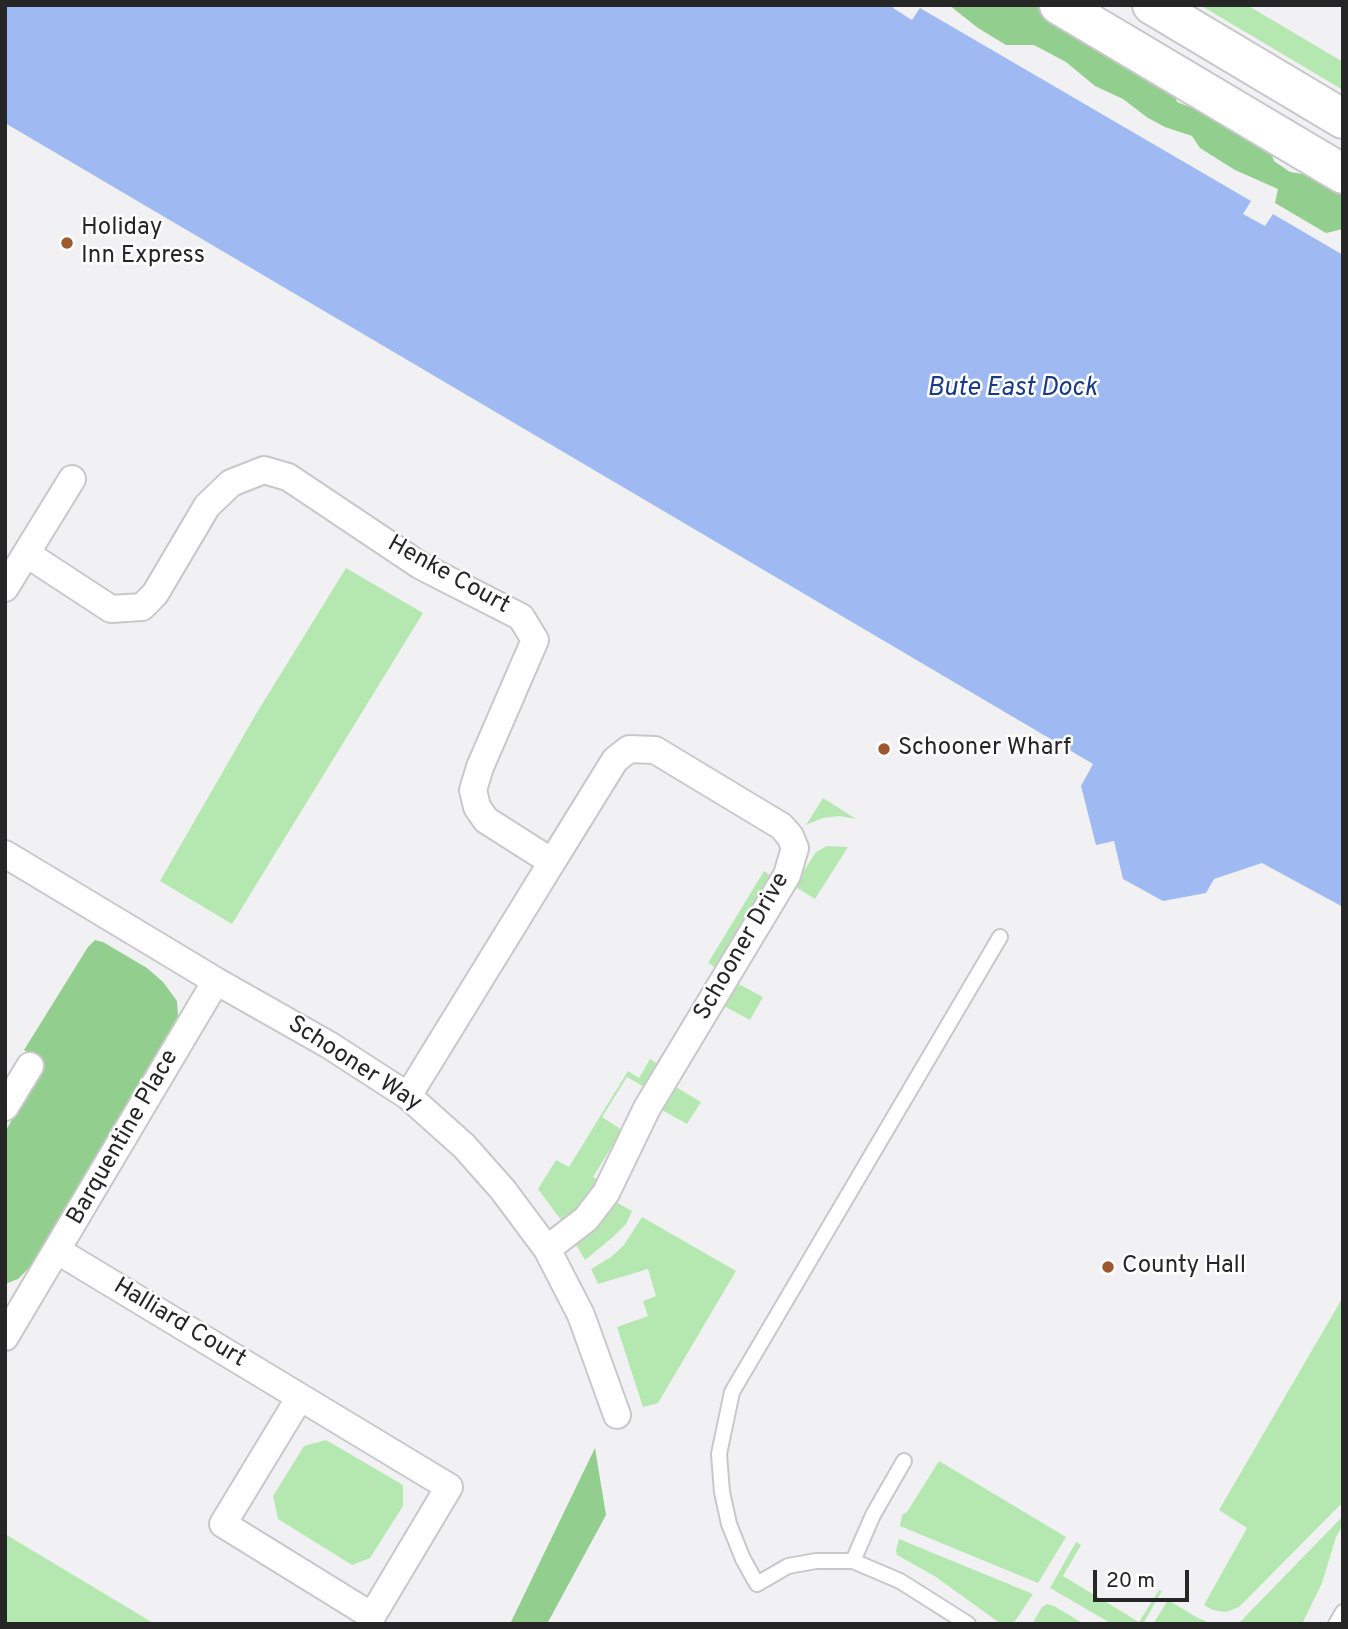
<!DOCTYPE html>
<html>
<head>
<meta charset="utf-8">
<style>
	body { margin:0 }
	#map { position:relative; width:1348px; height:1629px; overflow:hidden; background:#f1f1f3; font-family:Overpass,sans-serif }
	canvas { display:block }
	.frame { position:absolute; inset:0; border:7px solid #262627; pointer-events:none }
	.scale { position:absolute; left:1093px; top:1570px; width:96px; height:32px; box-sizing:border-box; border:4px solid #262627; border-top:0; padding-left:9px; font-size:21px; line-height:24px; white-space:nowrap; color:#262627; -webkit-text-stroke:5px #fff; paint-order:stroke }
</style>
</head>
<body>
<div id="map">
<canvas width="1348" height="1629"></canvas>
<div class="frame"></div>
<div class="scale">20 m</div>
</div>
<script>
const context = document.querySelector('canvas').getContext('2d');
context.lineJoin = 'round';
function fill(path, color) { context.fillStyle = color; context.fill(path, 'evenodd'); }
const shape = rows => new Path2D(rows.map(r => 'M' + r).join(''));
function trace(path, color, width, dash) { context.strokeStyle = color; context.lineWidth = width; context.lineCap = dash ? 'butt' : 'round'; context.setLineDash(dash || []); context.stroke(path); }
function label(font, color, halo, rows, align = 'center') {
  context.font = font + ' Overpass,sans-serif'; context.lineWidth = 5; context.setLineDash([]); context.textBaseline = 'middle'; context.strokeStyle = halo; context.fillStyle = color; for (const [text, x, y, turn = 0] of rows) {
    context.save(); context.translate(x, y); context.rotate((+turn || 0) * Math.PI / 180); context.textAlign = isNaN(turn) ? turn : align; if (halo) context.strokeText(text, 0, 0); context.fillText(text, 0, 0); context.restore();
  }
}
const green = shape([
	[1200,5,1247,5,1343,62,1343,90],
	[346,568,423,613,232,924,160,881,256,714],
	[823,798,856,819,840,816,823,818,806,825],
	[827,846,848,847,815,899,794,886,816,852],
	[764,871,771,876,716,968,708,963],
	[735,982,763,997,750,1020,722,1005],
	[665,1049,669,1051,646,1088,627,1077,602,1117,622,1130,593,1177,602,1182,564,1224,538,1189,556,1160,569,1167,628,1071,639,1078,650,1059,656,1063],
	[676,1087,701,1102,687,1124,662,1110],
	[614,1201,632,1211,626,1224,613,1237,585,1260,574,1241],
	[642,1217,736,1271,658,1403,643,1407,617,1327,648,1316,643,1301,656,1296,648,1269,598,1284,591,1269,611,1257,624,1245],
	[1343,1297,1343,1502,1239,1607,1226,1612,1213,1610,1204,1605,1247,1528,1219,1510],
	[326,1440,403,1485,403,1506,370,1558,352,1565,278,1519,273,1496,304,1446],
	[939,1461,1066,1537,1038,1583,900,1526,902,1515,907,1512],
	[1343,1516,1343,1525,1336,1537,1322,1583,1302,1624,1238,1624],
	[5,1534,155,1624,5,1624],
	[899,1539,928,1551,1033,1594,1013,1624,1001,1624,936,1577,897,1555,896,1550],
	[1076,1542,1081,1545,1063,1576,1139,1622,1159,1590,1162,1591,1143,1624,1112,1624,1050,1588],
	[1168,1600,1198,1618,1210,1623,1223,1624,1153,1624],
	[1047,1604,1054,1606,1084,1624,1032,1624,1042,1607]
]);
const forest = shape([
	[949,5,1034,5,1071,24,1169,82,1177,102,1195,109,1219,110,1267,142,1274,161,1290,172,1327,178,1343,196,1343,229,1326,233,1275,203,1278,189,1235,170,1200,148,1192,136,1165,127,1148,118,1123,99,1095,86,1066,62,1034,45,1006,45,978,28],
	[95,940,103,942,147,968,163,982,177,1001,178,1016,34,1263,18,1279,5,1284,5,1132,44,1063,24,1050,88,947],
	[595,1448,606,1515,547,1624,510,1624]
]);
const water = shape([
	[5,5,894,5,893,8,912,20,920,8,1251,201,1243,214,1265,226,1273,214,1343,255,1343,907,1262,863,1214,879,1206,893,1163,901,1123,879,1114,841,1096,845,1081,786,1093,764,5,123]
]);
const service = shape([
	[853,1561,873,1515,904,1461],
	[968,1624,900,1581,853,1561,816,1561,788,1566,757,1584,743,1559,729,1524,722,1492,719,1454,732,1392,1000,937],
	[1336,1624,1343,1612]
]);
const minor = shape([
	[27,554,111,609,142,607,155,594,207,506,231,483,264,470,288,477,421,566,521,617,535,640,480,767,473,790,477,807,486,820,552,862,408,1096],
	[5,588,72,479],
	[5,854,216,981,329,1045,408,1096,464,1146,503,1190,547,1249,581,1315,617,1415],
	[5,1107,30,1066],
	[547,1249,586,1219,606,1193,647,1108,787,875,795,848,790,836,781,826,655,750,629,749,615,760,552,862],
	[58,1251,449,1487,372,1616,223,1524,300,1397],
	[5,1337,216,981]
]);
const primary = shape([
	[1059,5,1343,174],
	[1152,5,1343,119]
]);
const markers = [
	[67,243,7,"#9e582e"],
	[884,749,7,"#9e582e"],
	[1108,1267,7,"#9e582e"]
];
const poiNames = [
	["Holiday",81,229],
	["Inn Express",81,257],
	["Schooner Wharf",898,749],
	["County Hall",1122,1267]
];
const streetNames = [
	["Henke Court",448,576,29],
	["Schooner Drive",743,947,-60],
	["Schooner Way",354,1065,33],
	["Barquentine Place",124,1138,-60],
	["Halliard Court",179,1324,31]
];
const waterNames = [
	["Bute East Dock",1012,390]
];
fill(green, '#b5e8b1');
fill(forest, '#92ce8e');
fill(water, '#9fbaf3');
trace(service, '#c8c8ca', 18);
trace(minor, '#c8c8ca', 30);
trace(primary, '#c8c8ca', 42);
trace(service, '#fff', 14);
trace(minor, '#fff', 26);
trace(primary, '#fff', 38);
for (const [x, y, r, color] of markers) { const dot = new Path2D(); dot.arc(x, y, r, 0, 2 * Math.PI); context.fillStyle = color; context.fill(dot); trace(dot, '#fff', 2.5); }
label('24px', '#262627', '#fff', poiNames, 'left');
label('24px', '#262627', '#fff', streetNames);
label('italic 26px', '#1a3989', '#fff', waterNames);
</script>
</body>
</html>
